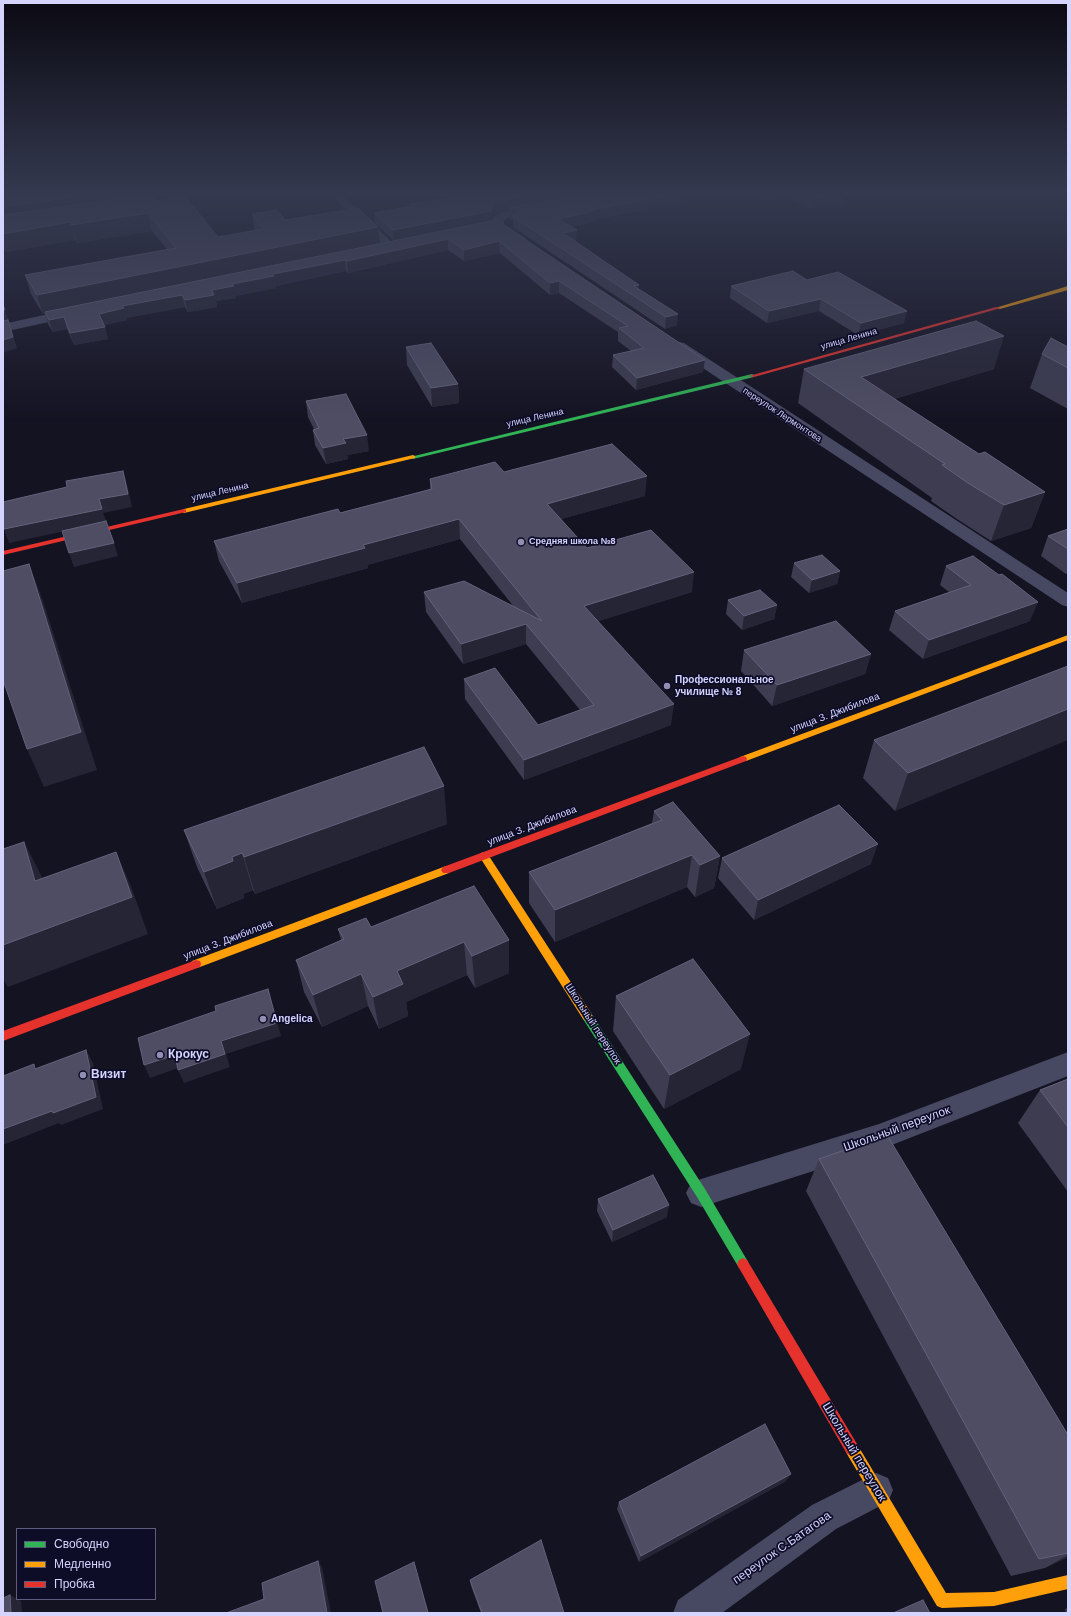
<!DOCTYPE html>
<html>
<head>
<meta charset="utf-8">
<style>
	body { margin:0 }
	#map { position:relative; width:1071px; height:1616px; overflow:hidden; background:#141322; font-family:Helvetica,sans-serif }
	canvas { display:block }
	.frame { position:absolute; inset:0; border:4px solid #d4d4ff; pointer-events:none }
	.legend { position:absolute; left:16px; top:1528px; width:140px; height:72px; box-sizing:border-box; background:#0e0d28; border:1px solid #5d5d7e; margin:0; padding:5px 7px; list-style:none; font-size:12px; color:#d4d4ff }
	.legend li { display:flex; align-items:center; gap:8px; height:20px }
	.legend b { width:20px; border:1px solid #5d5d7e }
</style>
</head>
<body>
<div id="map">
<canvas width="1071" height="1616"></canvas>
<div class="frame"></div>
<ul class="legend">
<li><b style="height:5px;background:#30b455"></b>Свободно</li>
<li><b style="height:5px;background:#ff9f0a"></b>Медленно</li>
<li><b style="height:5px;background:#e5322d"></b>Пробка</li>
</ul>
</div>
<script>
const context = document.querySelector('canvas').getContext('2d');
context.lineJoin = 'round';
const shape = rows => new Path2D(rows.map(r => 'M' + r).join(''));
function fill(path, color) { context.fillStyle = color; context.fill(path, 'evenodd'); }
function trace(path, color, width, dash) { context.strokeStyle = color; context.lineWidth = width; context.lineCap = dash ? 'butt' : 'round'; context.setLineDash(dash || []); context.stroke(path); }
function label(font, color, halo, rows, align = 'center') {
  context.font = font + ' Helvetica,sans-serif'; context.lineWidth = 3.5; context.setLineDash([]); context.textBaseline = 'middle'; context.strokeStyle = halo; context.fillStyle = color; for (const [text, x, y, turn = 0] of rows) {
    context.save(); context.translate(x, y); context.rotate((+turn || 0) * Math.PI / 180); context.textAlign = isNaN(turn) ? turn : align; if (halo) context.strokeText(text, 0, 0); context.fillText(text, 0, 0); context.restore();
  }
}
const street = shape([
	[332,196,343,196,395,245,397,247,395,249,387,249,332,196],
	[591,196,611,196,606,199,510,217,504,220,504,224,525,238,527,240,525,242,517,242,493,225,492,218,494,216,503,212,591,196],
	[76,308,81,309,82,312,81,315,3,332,3,324,76,308],
	[679,342,684,343,1068,593,1068,607,1062,605,674,349,672,346,674,343,679,342],
	[1068,1052,1068,1076,879,1150,701,1207,691,1203,686,1193,691,1183,701,1179,879,1124,1068,1052],
	[876,1473,888,1478,893,1490,888,1502,836,1529,722,1613,673,1613,678,1600,812,1505,876,1473]
]);
const fast = shape([
	[752,374,754,375,754,377,413,459,410,457,752,374],
	[587,1011,591,1013,705,1189,747,1260,749,1264,747,1268,743,1270,739,1268,697,1197,583,1019,582,1016,583,1013,587,1011]
]);
const slow = shape([
	[1068,286,1068,290,1000,309,995,308,1068,286],
	[413,455,415,456,415,458,184,513,181,511,184,509,413,455],
	[1068,635,1068,640,746,761,740,761,739,759,740,757,1068,635],
	[484,852,487,853,591,1013,592,1016,591,1019,587,1021,583,1019,481,859,479,856,481,853,484,852],
	[446,866,449,867,451,870,449,873,200,967,196,968,192,967,191,964,192,961,446,866],
	[852,1442,857,1444,946,1593,994,1592,1068,1575,1068,1589,994,1606,942,1608,937,1606,847,1454,845,1449,847,1444,852,1442]
]);
const jam = shape([
	[996,307,1001,308,754,377,749,376,996,307],
	[184,509,186,510,186,512,3,555,3,551,184,509],
	[743,756,746,757,747,759,746,761,449,873,443,873,441,870,443,867,743,756],
	[196,960,200,961,201,964,200,967,3,1041,3,1031,196,960],
	[743,1258,747,1260,857,1444,859,1449,857,1454,852,1456,847,1454,739,1268,737,1264,739,1260,743,1258]
]);
const wall = shape([
	[3,196,156,201,218,237,255,231,252,214,285,220,380,243,394,241,375,223,374,213,410,207,409,204,465,196,590,196,590,199,593,201,611,198,611,196,681,196,681,203,593,220,593,222,571,227,576,241,575,242,639,285,639,290,677,325,665,329,513,227,513,219,510,219,509,209,493,215,492,220,703,372,636,390,612,367,613,355,631,351,618,341,618,332,559,293,550,295,500,253,464,261,448,250,348,273,346,271,276,286,276,288,235,296,236,298,216,301,217,307,188,312,185,307,126,318,127,320,104,325,108,339,74,345,67,329,53,332,48,324,45,314,43,314,31,294,25,275,167,249,152,231,77,243,75,240,6,252,3,246],
	[756,196,845,196,843,204,811,209,789,196,765,200],
	[807,280,904,323,858,335,819,311,767,323,730,298,731,286],
	[406,347,458,384,459,403,432,407,407,365],
	[1068,347,1068,409,1030,388,1042,354],
	[804,369,994,369,894,399,979,454,1045,492,1031,528,991,541,957,519,931,501,932,498,798,403],
	[306,401,369,451,347,455,348,459,326,464,315,445,313,430,314,429,308,417],
	[504,472,645,496,561,519,587,548,692,592,598,621,671,725,524,780,465,699,464,679,538,725,580,710,526,644,463,664,426,612,424,592,514,607,460,539,367,565,368,568,242,603,219,561,214,541,340,513,430,489,430,479],
	[1068,529,1068,573,1066,574,1041,556,1048,536],
	[794,563,840,571,837,584,809,593,791,577],
	[946,566,1030,621,923,659,889,630,895,611,949,592,940,585],
	[728,600,777,605,774,619,742,630,726,614],
	[744,650,871,654,865,674,772,706,741,671],
	[1068,666,895,811,863,778,874,740],
	[654,811,720,856,714,888,695,897,687,887,555,942,529,903,529,872,652,823],
	[447,824,255,894,253,890,243,894,244,898,217,909,197,867,184,830],
	[722,858,871,864,754,920,718,878],
	[474,886,509,973,475,988,467,975,406,1002,408,1016,379,1029,368,1006,322,1027,304,992,296,960,341,940,338,929,371,927],
	[616,996,741,1069,664,1109,613,1031],
	[1068,1079,1068,1192,1018,1123,1040,1090],
	[819,1159,1068,1435,1068,1557,1045,1568,1011,1576,806,1191],
	[598,1199,667,1217,612,1242,597,1211],
	[786,1481,639,1562,617,1509,619,1502],
	[470,1580,564,1613,481,1613,471,1586],
	[1068,1608,1068,1613,1066,1613,1065,1609]
]);
const shadedWall = shape([
	[79,196,148,196,3,225,3,207],
	[526,196,585,196,509,208,509,209,493,215,492,222,394,241,393,230,493,204,507,199],
	[587,196,590,196,590,204,586,197],
	[611,196,631,196,611,199],
	[665,196,681,196,681,203,593,220,593,222,558,229,558,219,591,210],
	[765,196,789,196,765,200],
	[830,196,845,196,843,204,811,209,813,198],
	[148,213,152,231,77,243,71,225],
	[70,222,75,240,6,252,3,242,3,234],
	[378,227,380,245,45,312,45,314,43,314,37,295],
	[577,230,576,241,563,244,563,233],
	[448,239,448,250,348,273,347,261],
	[499,241,500,253,464,261,464,250],
	[345,260,346,271,276,286,276,288,235,296,236,298,216,301,217,307,188,312,185,300,212,290,232,284,273,274],
	[559,281,559,293,550,295,550,283],
	[639,285,638,297,634,286],
	[182,295,185,307,126,318,127,320,102,326,99,314,122,306],
	[821,299,819,311,767,323,769,311],
	[3,303,17,348,3,353],
	[907,311,904,323,858,335,861,323],
	[678,314,677,325,665,329,666,317],
	[64,317,67,329,53,332,49,320],
	[105,327,108,339,74,345,70,333],
	[1004,336,994,369,863,408,861,377],
	[705,360,703,372,636,390,637,378],
	[458,384,459,403,432,407,431,388],
	[367,435,369,451,347,455,348,459,326,464,323,448,343,439],
	[123,471,127,485,132,507,103,513,107,522,9,543,4,529,99,499],
	[647,476,645,496,547,523,547,504],
	[1045,492,1031,528,991,541,1004,505],
	[459,519,460,539,367,565,368,568,242,603,237,583,363,545],
	[114,543,118,556,74,567,69,553],
	[29,564,43,601,97,770,44,787,27,749],
	[840,571,837,584,809,593,812,580],
	[694,572,692,592,584,626,584,606],
	[1038,602,1030,621,923,659,929,640],
	[777,605,774,619,742,630,744,616],
	[526,624,526,644,463,664,461,644],
	[871,654,865,674,772,706,777,685],
	[674,704,671,725,524,780,524,760],
	[1068,709,1068,740,895,811,908,773],
	[444,786,447,824,255,894,244,857],
	[24,842,43,879,35,881],
	[878,844,871,864,754,920,758,900],
	[116,852,132,889,148,934,8,987,3,980,3,945],
	[242,853,253,890,243,894,244,898,217,909,204,872,232,857],
	[692,855,687,887,555,942,555,910],
	[720,856,714,888,695,897,700,865],
	[509,940,509,973,475,988,472,956],
	[464,942,467,975,406,1002,408,1016,379,1029,373,997,397,971],
	[361,974,368,1006,322,1027,313,995],
	[268,989,281,1036,226,1054,230,1067,184,1083,178,1070,221,1041],
	[750,1034,741,1069,664,1109,670,1075],
	[86,1050,93,1063,103,1109,61,1125,59,1123,3,1145,3,1129],
	[175,1055,181,1067,150,1078,144,1065],
	[669,1205,667,1217,612,1242,613,1230],
	[791,1474,786,1481,639,1562,641,1556],
	[1068,1555,1068,1557,1045,1568],
	[318,1561,322,1567,331,1613,327,1613],
	[414,1562,416,1568,429,1613,428,1613],
	[10,1595,21,1601,22,1613,11,1613]
]);
const building = shape([
	[3,196,79,196,3,207,3,196],
	[136,196,152,196,156,201,185,196,218,237,263,229,252,214,277,210,285,220,358,208,378,227,37,295,25,275,176,248,148,213,71,225,70,222,3,234,3,215,136,196],
	[465,196,526,196,507,199,493,204,491,211,393,230,374,213,412,206,409,204,465,196],
	[577,196,587,196,586,197,593,201,622,196,665,196,591,210,593,211,558,219,577,230,563,233,639,285,634,286,678,314,666,317,512,216,520,212,518,208,509,208,577,196],
	[808,196,830,196,813,198,808,196],
	[496,220,705,360,637,378,613,355,644,348,619,328,628,326,559,281,550,283,499,241,464,250,448,239,347,261,345,260,273,274,274,276,232,284,234,286,212,290,214,295,185,300,182,295,122,306,124,308,99,314,105,327,70,333,64,317,49,320,45,312,496,220],
	[793,271,807,280,838,272,907,311,861,323,821,299,769,311,731,286,793,271],
	[3,304,5,310,3,310,3,304],
	[8,320,13,337,3,340,3,321,8,320],
	[976,321,1004,336,861,377,979,454,985,452,1045,492,1004,505,968,483,942,465,945,464,804,369,976,321],
	[1051,338,1068,347,1068,368,1042,354,1051,338],
	[431,343,458,384,431,388,406,347,431,343],
	[346,394,367,435,343,439,346,443,323,448,313,430,319,428,306,401,346,394],
	[612,444,647,476,547,504,587,548,651,530,694,572,584,606,674,704,524,760,464,679,495,668,538,725,594,705,526,624,461,644,424,592,464,581,542,621,459,519,363,545,365,548,237,583,214,541,338,509,340,513,432,489,430,479,495,462,504,472,612,444],
	[123,471,128,494,99,499,102,509,4,529,3,527,3,502,67,487,66,481,123,471],
	[106,521,114,543,69,553,62,531,106,521],
	[1068,529,1068,549,1048,536,1068,529],
	[822,555,840,571,812,580,794,563,822,555],
	[973,556,999,575,1002,574,1038,602,929,640,895,611,971,585,946,566,973,556],
	[29,564,81,732,27,749,3,680,3,571,29,564],
	[760,590,777,605,744,616,728,600,760,590],
	[836,621,871,654,777,685,744,650,836,621],
	[1068,666,1068,709,908,773,874,740,1068,666],
	[424,747,444,786,244,857,242,853,232,857,233,861,204,872,184,830,424,747],
	[673,802,720,856,700,865,692,855,555,910,529,872,662,820,654,811,673,802],
	[839,805,878,844,758,900,722,858,839,805],
	[24,842,35,881,116,852,132,897,3,945,3,849,24,842],
	[474,886,509,940,472,956,464,942,397,971,403,984,373,997,361,974,313,995,296,960,344,939,338,929,366,918,371,927,474,886],
	[693,959,750,1034,670,1075,616,996,693,959],
	[268,989,277,1023,221,1041,225,1054,178,1070,175,1055,144,1065,138,1038,216,1011,215,1006,268,989],
	[86,1050,96,1097,53,1113,52,1111,3,1129,3,1076,34,1064,35,1069,86,1050],
	[1068,1079,1068,1127,1040,1090,1068,1079],
	[887,1135,1068,1435,1068,1553,1039,1559,819,1159,887,1135],
	[653,1175,669,1205,613,1230,598,1199,653,1175],
	[765,1424,791,1474,641,1556,619,1502,765,1424],
	[541,1540,564,1613,482,1613,470,1580,541,1540],
	[318,1561,327,1613,226,1613,264,1599,262,1583,318,1561],
	[414,1562,428,1613,383,1613,375,1581,414,1562],
	[10,1595,11,1613,3,1613,3,1598,10,1595],
	[923,1600,930,1613,893,1613,923,1600]
]);
const markers = [
	[521,542,4,"#9190b2"],
	[667,686,4,"#9190b2"],
	[263,1019,4,"#9190b2"],
	[160,1055,4,"#9190b2"],
	[83,1075,4,"#9190b2"]
];
const farStreetnames = [
	["улица Ленина",849,339,-16],
	["переулок Лермонтова",782,415,33],
	["улица Ленина",535,418,-13],
	["улица Ленина",220,492,-13]
];
const farPoinames = [
	["Средняя школа №8",529,542]
];
const poiNames = [
	["Профессиональное",675,680],
	["училище № 8",675,692],
	["Angelica",271,1019]
];
const streetNames = [
	["улица З. Джибилова",835,713,-21],
	["улица З. Джибилова",532,826,-21],
	["улица З. Джибилова",228,940,-21],
	["Школьный переулок",593,1024,57]
];
const nearPoinames = [
	["Крокус",168,1055],
	["Визит",91,1075]
];
const nearStreetnames = [
	["Школьный переулок",897,1129,-20],
	["Школьный переулок",854,1452,59],
	["переулок С.Батагова",782,1548,-35]
];
fill(street, '#474963');
fill(fast, '#30b455');
fill(slow, '#ff9f0a');
fill(jam, '#e5322d');
fill(wall, '#3d3c51');
fill(shadedWall, '#262536');
fill(building, '#4e4d64');
trace(building, '#63627c', 1);
const sky = context.createLinearGradient(0, 0, 0, 422);
sky.addColorStop(0, '#0b0a13');
sky.addColorStop(0.46, '#34394f');
sky.addColorStop(1, '#34394f00');
context.fillStyle = sky;
context.fillRect(0, 0, 1071, 422);
for (const [x, y, r, color] of markers) { const dot = new Path2D(); dot.arc(x, y, r, 0, 2 * Math.PI); context.fillStyle = color; context.fill(dot); trace(dot, '#0e0d28', 1.5); }
label('9px', '#d4d4ff', '#0e0d28', farStreetnames);
label('bold 9px', '#d4d4ff', '#0e0d28', farPoinames, 'left');
label('bold 10px', '#d4d4ff', '#0e0d28', poiNames, 'left');
label('10px', '#d4d4ff', '#0e0d28', streetNames);
label('bold 12px', '#d4d4ff', '#0e0d28', nearPoinames, 'left');
label('12px', '#d4d4ff', '#0e0d28', nearStreetnames);
</script>
</body>
</html>
